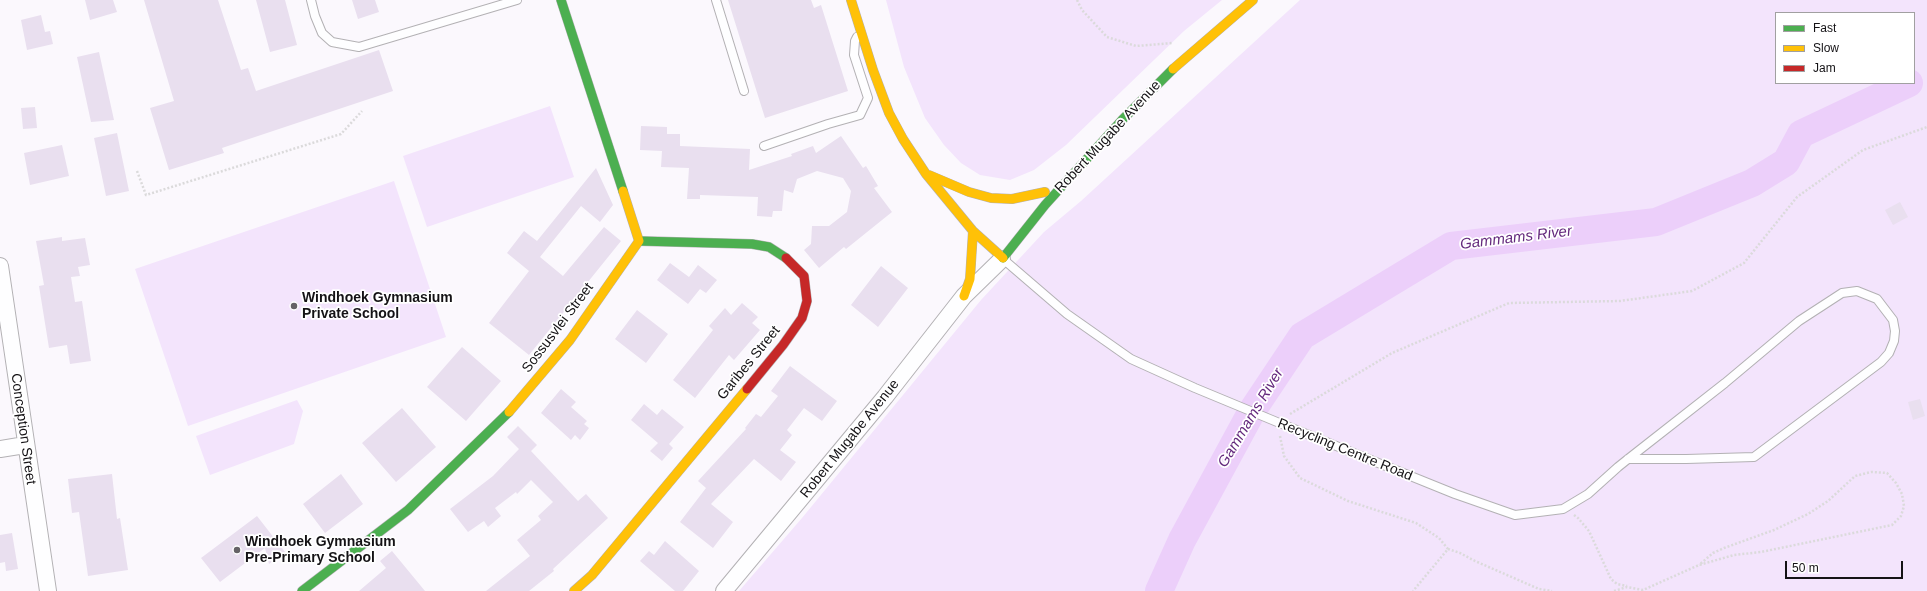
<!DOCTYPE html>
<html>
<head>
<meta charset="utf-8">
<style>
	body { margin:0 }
	#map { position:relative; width:1927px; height:591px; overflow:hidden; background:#fbf8fd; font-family:Helvetica,sans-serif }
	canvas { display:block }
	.legend { position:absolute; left:1775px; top:12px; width:140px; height:72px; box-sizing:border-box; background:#fff; border:1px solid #a1a0a1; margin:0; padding:5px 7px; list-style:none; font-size:12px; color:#141215 }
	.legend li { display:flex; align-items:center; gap:8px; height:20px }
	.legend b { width:20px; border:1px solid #a1a0a1 }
	.scale { position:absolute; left:1785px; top:561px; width:118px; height:18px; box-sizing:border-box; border:2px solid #141215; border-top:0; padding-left:5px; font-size:12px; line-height:14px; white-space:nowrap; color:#141215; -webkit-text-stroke:3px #fff; paint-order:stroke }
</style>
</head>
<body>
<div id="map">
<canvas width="1927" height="591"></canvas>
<ul class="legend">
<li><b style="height:5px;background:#4caf50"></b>Fast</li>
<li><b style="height:5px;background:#ffc107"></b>Slow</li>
<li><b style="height:5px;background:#c62828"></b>Jam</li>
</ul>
<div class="scale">50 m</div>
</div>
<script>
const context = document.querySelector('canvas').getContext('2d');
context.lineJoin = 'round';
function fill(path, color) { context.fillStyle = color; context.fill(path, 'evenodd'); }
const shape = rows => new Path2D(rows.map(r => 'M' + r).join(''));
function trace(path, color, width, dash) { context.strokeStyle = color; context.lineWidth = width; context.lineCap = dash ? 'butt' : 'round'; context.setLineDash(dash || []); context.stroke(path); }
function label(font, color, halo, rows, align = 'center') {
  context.font = font + ' Helvetica,sans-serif'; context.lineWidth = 3.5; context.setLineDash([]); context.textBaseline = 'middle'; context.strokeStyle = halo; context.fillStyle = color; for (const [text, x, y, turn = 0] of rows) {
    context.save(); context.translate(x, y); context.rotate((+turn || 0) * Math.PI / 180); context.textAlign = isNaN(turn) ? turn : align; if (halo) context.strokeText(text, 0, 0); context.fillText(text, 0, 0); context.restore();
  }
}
const green = shape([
	[886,0,1222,0,1184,31,1066,145,1034,170,1010,180,980,175,961,163,944,145,925,118,904,67],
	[1300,0,1927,0,1927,591,739,591,802,518,981,300,1044,232,1081,201],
	[1776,13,1914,13,1914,83,1776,83],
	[550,106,574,177,427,227,403,156],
	[394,181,446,337,188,426,135,269],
	[297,400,303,411,294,444,210,475,196,436]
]);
const river = shape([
	[1159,591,1182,540,1252,411,1302,336,1451,246,1656,222,1752,183,1786,162,1801,134,1909,83]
]);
const building = shape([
	[85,0,113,0,117,12,90,20],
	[144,0,218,0,241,70,248,68,256,91,379,50,393,91,222,148,224,153,169,170,150,108,174,101],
	[256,0,285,0,297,45,270,52],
	[352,0,375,0,379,12,358,19],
	[728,0,811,0,814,8,821,5,848,91,765,118],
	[41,15,45,32,50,31,53,44,27,50,21,20],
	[99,52,114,120,91,122,77,57],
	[35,107,37,128,23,129,21,108],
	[641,126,667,127,667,134,680,134,680,146,750,149,749,170,792,156,791,154,813,146,816,153,841,136,863,168,866,166,878,186,874,188,892,212,846,249,844,247,819,268,804,250,811,244,812,226,829,226,847,212,851,191,843,178,817,171,797,179,793,193,784,190,782,211,773,211,772,217,757,216,758,197,700,195,700,199,687,199,689,168,661,167,662,151,640,150],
	[117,133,129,191,106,196,94,138],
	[62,145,69,176,30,185,24,153],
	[596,168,613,205,600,222,581,206,540,257,563,276,604,227,621,241,529,355,489,323,529,271,507,253,524,231,537,241],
	[1900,202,1908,217,1893,225,1885,210],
	[62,237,62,241,85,238,90,265,78,267,80,276,71,277,75,302,82,301,91,361,70,364,67,345,49,348,39,286,44,285,36,241],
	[670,263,689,277,698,265,717,280,706,293,700,289,688,304,657,280],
	[881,266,908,288,878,327,851,305],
	[742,303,758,317,752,323,760,330,734,360,729,355,695,398,673,380,713,330,709,326,725,308,731,315],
	[637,310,668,334,646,363,615,339],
	[462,347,501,381,466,421,427,387],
	[790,366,837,401,822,421,804,408,787,430,792,435,780,450,796,462,781,481,754,459,711,504,733,522,713,548,680,522,706,488,698,481,746,429,745,428,756,414,761,417,778,396,771,391],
	[561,389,576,402,571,407,587,421,584,424,589,428,580,440,575,435,571,440,541,413],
	[1920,399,1925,416,1913,420,1908,402],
	[644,404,657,415,662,409,684,427,669,444,673,448,662,461,650,451,658,443,631,420],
	[402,408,436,447,396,482,362,443],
	[518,426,537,445,531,451,578,501,586,494,608,518,553,569,554,571,529,591,486,591,530,556,517,540,541,520,538,516,553,502,531,480,517,494,516,492,495,508,501,516,488,527,484,521,468,532,450,509,493,476,519,449,507,437],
	[112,474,117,519,120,518,128,570,88,576,79,512,72,513,68,479],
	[341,474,363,504,325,533,303,504],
	[257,516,285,552,269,564,265,548,220,582,201,558],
	[12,533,18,569,6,571,5,562,0,563,0,535],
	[665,541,699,571,683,591,675,591,640,561,649,551,654,555],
	[392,551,425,591,359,591,386,568,380,561]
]);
const path = shape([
	[1077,0,1082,10,1107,37,1136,46,1173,43],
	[137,171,146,195,341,134,362,111],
	[1290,414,1392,353,1509,303,1620,301,1692,291,1744,263,1797,197,1863,150,1927,127],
	[1280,436,1284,456,1300,478,1348,501,1416,523,1439,538,1448,549,1413,591],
	[1574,515,1578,518,1589,531,1611,579,1617,584,1627,586],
	[1448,549,1460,553,1475,561,1539,589,1552,591],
	[1614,591,1627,587,1643,590,1699,565,1734,555,1761,552,1892,525,1901,516,1904,506,1902,494,1896,483,1887,473,1871,472,1855,476,1828,501,1808,514,1774,530,1724,548,1713,553,1699,565]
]);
const lane = shape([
	[311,0,315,16,322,33,332,42,359,47,517,0],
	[716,0,744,91],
	[764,146,828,124,860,115,868,98,854,55,855,41,857,37],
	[1003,259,1067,314,1131,359,1195,388,1277,422,1455,494,1515,515,1563,509,1588,494,1618,467,1628,459,1725,383,1799,321,1842,293,1857,291,1877,299,1893,320,1895,331,1894,341,1889,353,1881,362,1754,457,1686,459,1628,459]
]);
const street = shape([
	[0,266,48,591],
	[0,449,25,445],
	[724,591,885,397,964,296,1002,259]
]);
const fast = shape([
	[561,0,623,191],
	[639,241,752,244,769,247,786,258],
	[1003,258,1045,205,1122,120,1173,69],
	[302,591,408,510,509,412]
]);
const slow = shape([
	[851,0,873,70,889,113,903,139,926,174,973,231,1003,258],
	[1173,69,1253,0],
	[929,175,969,192,991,198,1012,199,1045,192],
	[964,296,970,279,973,231],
	[509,412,570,340,639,241,623,191],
	[574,591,592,575,747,389]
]);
const jam = shape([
	[747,389,783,345,802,318,807,301,804,276,786,258]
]);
const markers = [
	[294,306,4,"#656266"],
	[237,550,4,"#656266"]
];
const streetNames = [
	["Robert Mugabe Avenue",1108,137,-47],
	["Sossusvlei Street",558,328,-53],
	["Garibes Street",749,363,-51],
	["Conception Street",23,429,82],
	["Robert Mugabe Avenue",850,439,-51],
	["Recycling Centre Road",1345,450,22]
];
const poiNames = [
	["Windhoek Gymnasium",302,298],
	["Private School",302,314],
	["Windhoek Gymnasium",245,542],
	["Pre-Primary School",245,558]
];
const waterNames = [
	["Gammams River",1516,238,-7],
	["Gammams River",1251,418,-59]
];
fill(green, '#f3e4fc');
trace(river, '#eccffa', 28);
fill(building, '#e9dfef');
trace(lane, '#b3b1b4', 10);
trace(street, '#b3b1b4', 18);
trace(fast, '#b3b1b4', 10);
trace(slow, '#b3b1b4', 10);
trace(jam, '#b3b1b4', 10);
trace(path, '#dbdadb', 2.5, [2, 2]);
trace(lane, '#fefeff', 8);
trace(street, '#fefeff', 16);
trace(fast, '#4caf50', 9);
trace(slow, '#ffc107', 9);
trace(jam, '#c62828', 9);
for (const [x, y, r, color] of markers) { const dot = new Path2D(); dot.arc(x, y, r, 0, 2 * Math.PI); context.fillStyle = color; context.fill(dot); trace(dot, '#fff', 1.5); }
label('14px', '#141215', '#fff', streetNames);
label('bold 14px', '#141215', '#fff', poiNames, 'left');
label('italic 15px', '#64297d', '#fff', waterNames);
</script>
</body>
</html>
